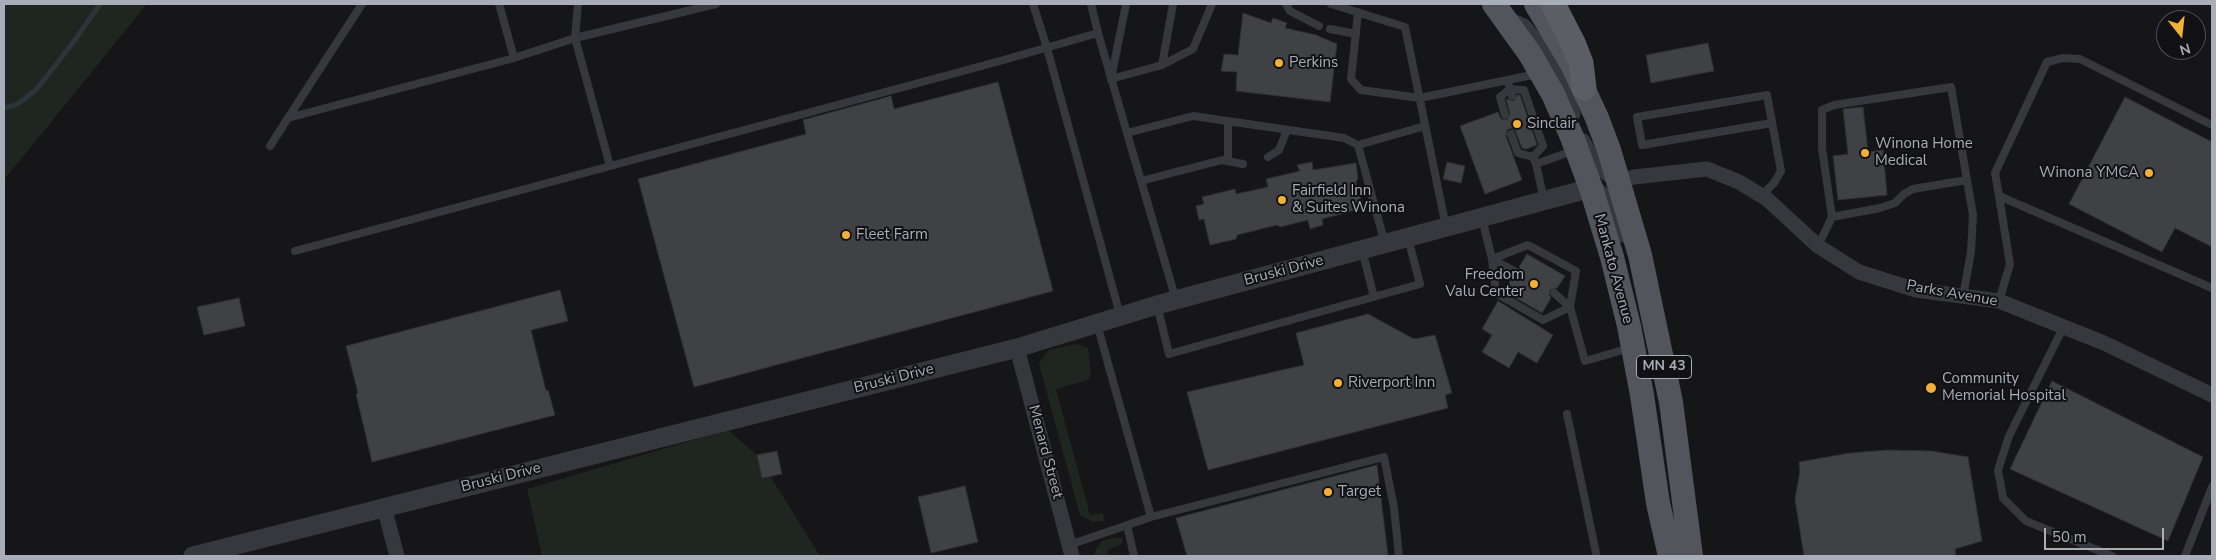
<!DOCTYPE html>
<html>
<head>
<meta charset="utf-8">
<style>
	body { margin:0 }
	#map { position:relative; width:2216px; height:560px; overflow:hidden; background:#161618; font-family:"Nunito Sans",sans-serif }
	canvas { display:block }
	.frame { position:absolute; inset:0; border:5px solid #a8adb8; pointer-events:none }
	.north { position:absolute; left:2156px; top:10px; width:50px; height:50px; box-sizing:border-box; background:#111113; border:1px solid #4d4f55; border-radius:50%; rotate:164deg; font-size:14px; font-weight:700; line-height:20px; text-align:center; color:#a8adb8 }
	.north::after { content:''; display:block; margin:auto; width:18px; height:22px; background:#f2b134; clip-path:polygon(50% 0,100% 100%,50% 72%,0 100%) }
	.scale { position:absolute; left:2044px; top:528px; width:120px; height:22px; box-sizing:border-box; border:2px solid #a8adb8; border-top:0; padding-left:6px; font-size:15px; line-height:18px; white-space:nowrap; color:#a8adb8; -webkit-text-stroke:4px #111113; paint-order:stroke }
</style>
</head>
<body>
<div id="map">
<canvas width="2216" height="560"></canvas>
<div class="frame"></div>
<div class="north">N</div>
<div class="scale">50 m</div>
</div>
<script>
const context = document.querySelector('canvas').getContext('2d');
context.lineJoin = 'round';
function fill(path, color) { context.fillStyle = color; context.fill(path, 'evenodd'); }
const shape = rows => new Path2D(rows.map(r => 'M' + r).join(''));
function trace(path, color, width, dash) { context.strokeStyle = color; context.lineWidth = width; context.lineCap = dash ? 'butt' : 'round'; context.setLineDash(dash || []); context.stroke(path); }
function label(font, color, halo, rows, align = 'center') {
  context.font = font + ' "Nunito Sans",sans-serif'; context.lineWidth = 4; context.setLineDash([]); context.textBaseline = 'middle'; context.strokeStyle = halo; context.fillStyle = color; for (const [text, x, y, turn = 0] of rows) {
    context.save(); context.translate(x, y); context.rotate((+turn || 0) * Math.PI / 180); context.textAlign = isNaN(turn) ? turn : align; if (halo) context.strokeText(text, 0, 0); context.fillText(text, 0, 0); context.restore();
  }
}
const green = shape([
	[4,4,147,4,4,180],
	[1078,344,1088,348,1091,375,1088,380,1056,389,1090,515,1103,513,1104,521,1092,522,1080,515,1039,364,1048,350],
	[728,430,757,455,820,556,542,556,527,489],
	[1117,537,1122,538,1123,542,1120,545,1107,550,1108,556,1094,556,1096,549,1102,541]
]);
const stream = shape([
	[4,108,16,105,36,90,72,44,100,4]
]);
const building = shape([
	[1243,13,1271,23,1273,18,1287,23,1285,28,1316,35,1337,44,1330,102,1236,91,1237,72,1221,71,1224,54,1238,55,1243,13],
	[1708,43,1714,71,1651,83,1646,55,1708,43],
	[998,82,1053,291,694,387,638,179,806,134,803,120,891,96,894,109,998,82],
	[1517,95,1520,95,1537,145,1526,149,1522,148,1515,130,1511,128,1507,130,1506,136,1522,180,1485,194,1460,126,1498,112,1501,119,1507,120,1510,114,1506,99,1514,101,1517,95],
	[2125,97,2212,142,2212,247,2175,228,2162,252,2069,204,2125,97],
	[1863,107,1868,152,1883,150,1887,195,1838,200,1833,156,1848,154,1843,109,1863,107],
	[1312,162,1313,170,1356,163,1358,178,1356,182,1363,208,1322,219,1323,225,1310,229,1308,220,1280,227,1277,225,1237,235,1236,239,1210,245,1204,219,1199,220,1196,206,1204,204,1202,197,1235,189,1236,194,1268,187,1266,179,1300,171,1297,165,1312,162],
	[1447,162,1465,166,1461,183,1443,179,1447,162],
	[1527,254,1565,276,1557,288,1550,290,1549,294,1551,298,1542,313,1504,291,1513,277,1521,275,1522,271,1519,267,1527,254],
	[560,290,568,321,531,330,546,391,548,390,555,415,372,462,356,394,358,393,346,346,560,290],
	[239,298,245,326,204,335,197,307,239,298],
	[1498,301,1553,335,1537,363,1518,352,1509,368,1482,352,1492,335,1482,329,1498,301],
	[1368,314,1414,339,1435,335,1452,393,1445,395,1448,408,1208,470,1187,392,1304,365,1296,333,1368,314],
	[2052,381,2203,457,2168,541,2010,469,2052,381],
	[1888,450,1931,451,1968,457,1982,541,1955,549,1956,556,1804,556,1795,499,1800,471,1799,462,1850,453,1888,450],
	[777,451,782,474,762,478,757,455,777,451],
	[1377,465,1388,556,1187,556,1176,518,1377,465],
	[965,486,978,542,931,553,918,497,965,486]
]);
const service = shape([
	[499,4,514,58],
	[578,4,575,38,610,166],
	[1033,4,1047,48,1120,315],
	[1091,4,1098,33],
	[1126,4,1111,79,1162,65,1173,4],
	[1286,4,1290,11,1319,26],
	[1331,4,1405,27,1446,227],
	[1358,12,1351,79,1361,90,1420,98,1537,74],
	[1330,29,1356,34],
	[1162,65,1193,49,1212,4],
	[1507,80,1510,89,1524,90,1543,146,1533,157,1536,164],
	[1505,115,1500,97,1510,89,1512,96],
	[288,118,362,4],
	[1511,134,1518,153,1533,157],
	[1358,145,1425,126],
	[270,146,288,118,514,58,575,38,716,4],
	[1268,157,1279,150,1287,130],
	[1228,161,1228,121],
	[1141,181,1222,160,1243,164],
	[1761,196,1774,183,1781,171,1767,95,1637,117,1642,145,1772,123],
	[1999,196,1995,173,2047,62,2063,58,2080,59,2212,125],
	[1544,200,1536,164,1575,150],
	[1832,217,1880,208,1895,203,1904,194,1913,189,1967,180],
	[1482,218,1492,259,1528,245,1576,271,1570,307,1554,293],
	[1818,246,1832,217,1822,148,1822,110,1834,105,1951,87,1973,215,1971,252,1963,296],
	[1362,250,1374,297],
	[295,251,1000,61,1098,33,1127,133],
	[1492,259,1496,293,1543,320,1570,307,1585,361,1630,348],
	[1492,259,1516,272],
	[1176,300,1127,133,1193,116,1344,138,1358,145,1385,244],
	[1999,301,2010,264,1999,196,2212,288],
	[1157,305,1169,354,1420,284,1408,238],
	[1097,324,1151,517],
	[2064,326,2009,436,1998,470,2003,498,2026,521,2112,556],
	[1567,414,1596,553],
	[1127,525,1134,556],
	[1069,545,1151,517,1384,457,1394,508,1399,556],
	[2185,556,2212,487]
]);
const minor = shape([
	[1515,22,1524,26,1541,47,1557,73,1573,114],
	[1583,141,1595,163,1611,177,1619,181,1634,177,1707,169,1739,182,1767,199,1818,246,1859,272,1916,290,1999,301,2104,343,2212,395],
	[1017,348,1072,556],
	[384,507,397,556]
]);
const tertiary = shape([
	[193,556,1017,348,1157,305,1591,188,1607,199,1612,206,1623,233]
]);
const primary = shape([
	[1494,4,1530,54,1553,94,1572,137,1591,188,1612,257,1629,326,1642,395,1658,503,1670,556],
	[1536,4,1572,64,1597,118,1609,150,1640,255,1671,402,1691,556]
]);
const trunk = shape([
	[1553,4,1573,43,1581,63,1584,88]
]);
const markers = [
	[1279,63,5,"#f2b134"],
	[1517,124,5,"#f2b134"],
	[1865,153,5,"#f2b134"],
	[2149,173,5,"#f2b134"],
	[1282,200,5,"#f2b134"],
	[846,235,5,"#f2b134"],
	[1534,284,5,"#f2b134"],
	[1338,383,5,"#f2b134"],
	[1931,388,6,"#f2b134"],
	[1328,492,5,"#f2b134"]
];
const shields = [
	[1664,367,55]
];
const shieldNames = [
	["MN 43",1664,367]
];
const poiNames = [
	["Perkins",1289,63],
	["Sinclair",1527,124],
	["Winona Home",1875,144],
	["Medical",1875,161],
	["Winona YMCA",2139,173,"right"],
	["Fairfield Inn",1292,191],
	["& Suites Winona",1292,208],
	["Fleet Farm",856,235],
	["Freedom",1524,275,"right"],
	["Valu Center",1524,292,"right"],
	["Community",1942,379],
	["Memorial Hospital",1942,396],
	["Riverport Inn",1348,383],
	["Target",1338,492]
];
const streetNames = [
	["Mankato Avenue",1613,269,75],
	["Bruski Drive",1284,271,-15],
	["Parks Avenue",1952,294,10],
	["Bruski Drive",894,379,-14],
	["Menard Street",1045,452,75],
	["Bruski Drive",501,478,-14]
];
fill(green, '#1e261f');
trace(stream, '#2c353c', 5);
fill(building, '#404145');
trace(building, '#303034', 1);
trace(service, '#37383d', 8);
trace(minor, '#37383d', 15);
trace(tertiary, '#37383d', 19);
trace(primary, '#53555c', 24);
trace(trunk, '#5b5e65', 25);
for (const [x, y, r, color] of markers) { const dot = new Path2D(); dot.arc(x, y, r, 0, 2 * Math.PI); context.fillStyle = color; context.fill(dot); trace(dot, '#111113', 2); }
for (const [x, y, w] of shields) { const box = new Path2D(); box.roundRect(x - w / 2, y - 11.5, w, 23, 4); context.fillStyle = '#111113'; context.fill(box); trace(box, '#a8adb8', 1); }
label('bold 14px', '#a8adb8', null, shieldNames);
label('15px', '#a8adb8', '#111113', poiNames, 'left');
label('15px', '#a8adb8', '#111113', streetNames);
</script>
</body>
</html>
